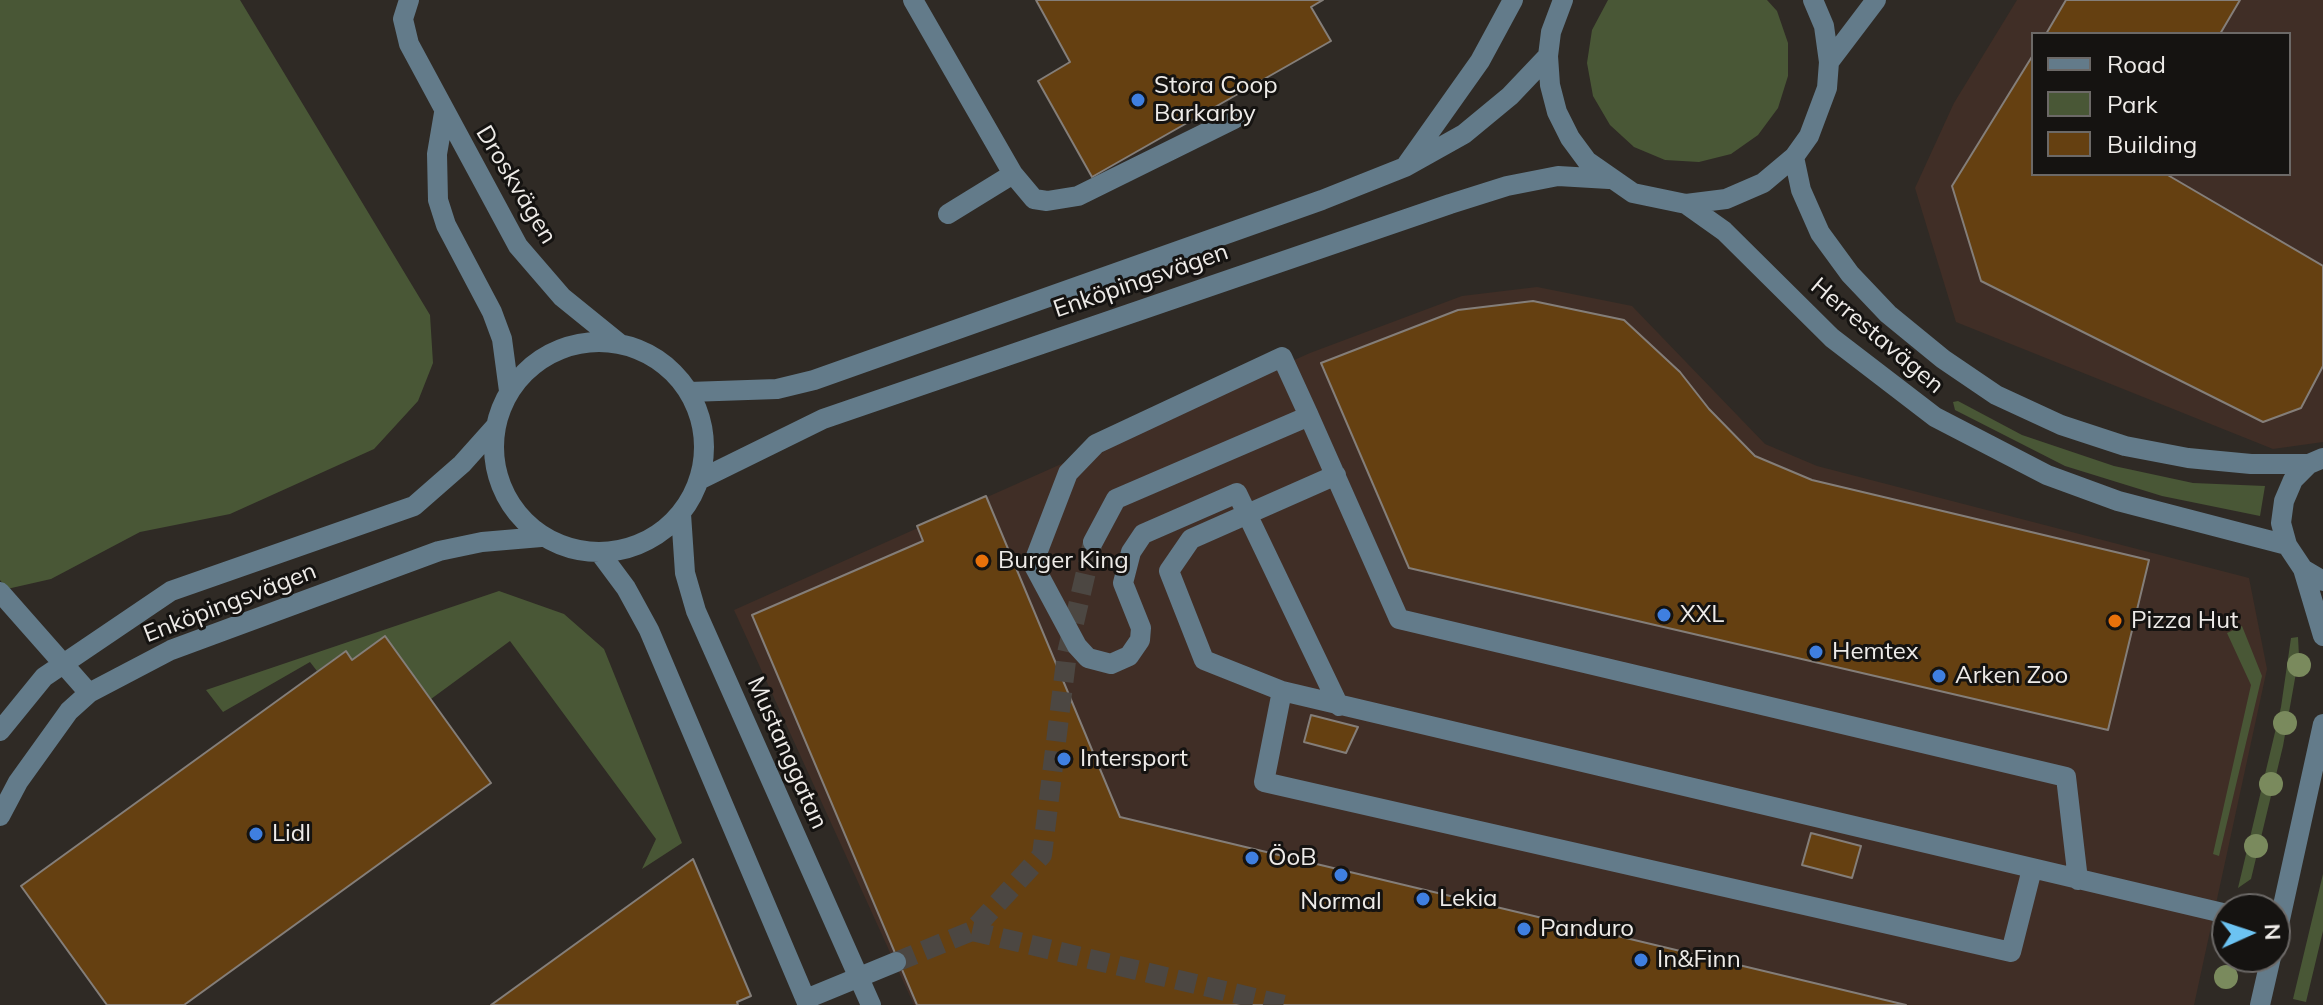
<!DOCTYPE html>
<html>
<head>
<meta charset="utf-8">
<style>
	body { margin:0 }
	#map { position:relative; width:2323px; height:1005px; overflow:hidden; background:#2f2a25; font-family:Mulish,sans-serif }
	canvas { display:block }
	.legend { position:absolute; left:2031px; top:32px; width:260px; height:144px; box-sizing:border-box; background:#151311; border:2px solid #6c6967; margin:0; padding:10px 14px; list-style:none; font-size:24px; color:#eeebe8 }
	.legend li { display:flex; align-items:center; gap:16px; height:40px }
	.legend b { width:40px; border:2px solid #6c6967 }
	.north { position:absolute; left:2211px; top:893px; width:80px; height:80px; box-sizing:border-box; background:#151311; border:2px solid #6c6967; border-radius:50%; rotate:87deg; font-size:22px; font-weight:700; line-height:32px; text-align:center; color:#eeebe8 }
	.north::after { content:''; display:block; margin:auto; width:28px; height:36px; background:#6cc3f2; clip-path:polygon(50% 0,100% 100%,50% 72%,0 100%) }
</style>
</head>
<body>
<div id="map">
<canvas width="2323" height="1005"></canvas>
<ul class="legend">
<li><b style="height:10px;background:#637b8a"></b>Road</li>
<li><b style="height:22px;background:#495736"></b>Park</li>
<li><b style="height:22px;background:#654011"></b>Building</li>
</ul>
<div class="north">N</div>
</div>
<script>
const context = document.querySelector('canvas').getContext('2d');
context.lineJoin = 'round';
function fill(path, color) { context.fillStyle = color; context.fill(path, 'evenodd'); }
const shape = rows => new Path2D(rows.map(r => 'M' + r).join(''));
function trace(path, color, width, dash) { context.strokeStyle = color; context.lineWidth = width; context.lineCap = dash ? 'butt' : 'round'; context.setLineDash(dash || []); context.stroke(path); }
function label(font, color, halo, rows, align = 'center') {
  context.font = font + ' Mulish,sans-serif'; context.lineWidth = 6; context.setLineDash([]); context.textBaseline = 'middle'; context.strokeStyle = halo; context.fillStyle = color; for (const [text, x, y, turn = 0] of rows) {
    context.save(); context.translate(x, y); context.rotate((+turn || 0) * Math.PI / 180); context.textAlign = isNaN(turn) ? turn : align; if (halo) context.strokeText(text, 0, 0); context.fillText(text, 0, 0); context.restore();
  }
}
const commercial = shape([
	[2017,0,2323,0,2323,442,2273,449,1956,322,1915,188,1954,103],
	[2033,34,2289,34,2289,174,2033,174],
	[1537,287,1632,306,1765,444,1817,466,2249,578,2267,669,2194,1005,914,1005,734,610,1310,353,1462,296]
]);
const green = shape([
	[0,0,240,0,430,315,433,363,418,401,374,449,230,514,140,532,51,579,7,589,0,580],
	[1608,0,1767,0,1777,11,1788,43,1788,76,1778,108,1758,135,1731,154,1699,162,1665,160,1634,147,1610,125,1593,96,1587,63,1592,30],
	[1958,401,2022,435,2114,466,2193,483,2265,486,2260,516,2162,496,2065,466,1955,410,1953,402],
	[499,591,564,614,604,649,682,843,642,869,656,839,510,641,431,699,407,667,352,660,345,651,317,671,310,662,223,712,206,690],
	[2242,626,2262,676,2219,856,2213,854,2251,685,2227,633],
	[2298,637,2299,656,2283,746,2251,879,2238,888,2281,707,2291,638],
	[2323,874,2323,931,2306,1002,2293,999]
]);
const building = shape([
	[1036,0,1323,0,1311,7,1331,41,1092,177,1038,81,1070,62,1036,0],
	[2066,0,2240,0,2220,34,2046,34,2066,0],
	[2033,55,2033,174,2166,174,2323,266,2323,366,2301,408,2263,422,1981,281,1952,186,2033,55],
	[1533,301,1624,320,1680,372,1709,409,1755,456,1812,480,2149,560,2108,730,1409,568,1321,363,1458,310,1533,301],
	[986,496,1120,817,1906,1005,917,1005,752,615,923,541,917,526,986,496],
	[385,636,491,783,184,1005,107,1005,21,886,346,651,352,660,385,636],
	[1311,715,1358,727,1346,753,1304,742,1311,715],
	[1811,833,1861,846,1852,878,1802,865,1811,833],
	[693,859,751,996,737,1002,738,1005,491,1005,693,859]
]);
const minorTunnel = shape([
	[972,931,1284,1005],
	[896,962,972,931,1042,855,1067,653,1093,542]
]);
const minor = shape([
	[409,0,403,19,409,44,518,246,562,297,620,344],
	[913,0,1013,174,1034,199,1047,201,1078,196,1234,119],
	[1563,0,1551,32,1548,56,1550,85,1557,112,1570,138,1587,161,1633,193,1686,204,1726,199,1763,183,1794,157,1809,136,1827,88,1829,62,1824,26,1813,0],
	[1829,62,1876,0],
	[444,113,437,154,438,200,446,225,492,312,502,339,509,391],
	[1794,157,1801,190,1820,233,1850,274,1888,314,1943,359,1996,395,2061,425,2125,446,2188,458,2251,464,2309,464],
	[1407,164,1480,61,1513,0],
	[1686,204,1724,231,1832,338,1935,417,2047,475,2118,501,2287,545],
	[948,214,1013,174],
	'494 447a105 105 0 1 1 210 0a105 105 0 1 1-210 0Z',
	[689,392,777,389,814,380,1322,200,1405,167,1464,134,1510,96,1548,56],
	[1309,416,1282,357,1096,444,1068,473,1033,564,1077,646,1088,658,1111,664,1129,656,1140,640,1141,628,1123,583,1131,552,1143,534,1237,493,1339,706],
	[2323,458,2309,464,2293,480,2284,501,2281,523,2287,545,2303,569,2323,581],
	[701,479,823,419,1450,204,1507,186,1558,176,1609,179],
	[681,514,685,573,696,611,871,1005],
	[1093,542,1116,499,1309,416,1399,619,2066,777,2078,880],
	[600,553,626,588,649,630,808,1005],
	[2303,569,2323,636],
	[0,592,89,693],
	[1282,691,1204,660,1169,571,1191,539,1336,475],
	[0,731,44,677,171,591,414,506,462,464,496,426],
	[0,816,18,782,69,711,89,693,171,650,439,551,482,542,541,537],
	[2032,869,2011,952,1264,782,1282,691,2227,914],
	[2275,942,2323,724],
	[806,999,896,962],
	[2260,1005,2271,957]
]);
const trees = [
	[2299,665],
	[2285,723],
	[2271,784],
	[2256,846],
	[2226,977]
];
const markers = [
	[1138,100,8,"#3f7fe0"],
	[982,561,8,"#e8710a"],
	[1664,615,8,"#3f7fe0"],
	[2115,621,8,"#e8710a"],
	[1816,652,8,"#3f7fe0"],
	[1939,676,8,"#3f7fe0"],
	[1064,759,8,"#3f7fe0"],
	[256,834,8,"#3f7fe0"],
	[1252,858,8,"#3f7fe0"],
	[1341,875,8,"#3f7fe0"],
	[1423,899,8,"#3f7fe0"],
	[1524,929,8,"#3f7fe0"],
	[1641,960,8,"#3f7fe0"]
];
const poiNames = [
	["Stora Coop",1154,86],
	["Barkarby",1154,114],
	["Burger King",998,561],
	["XXL",1680,615],
	["Pizza Hut",2131,621],
	["Hemtex",1832,652],
	["Arken Zoo",1955,676],
	["Intersport",1080,759],
	["Lidl",272,834],
	["ÖoB",1268,858],
	["Lekia",1439,899],
	["Normal",1341,902,"center"],
	["Panduro",1540,929],
	["In&Finn",1657,960]
];
const streetNames = [
	["Droskvägen",516,185,59],
	["Enköpingsvägen",1141,281,-19],
	["Herrestavägen",1877,336,40],
	["Enköpingsvägen",230,603,-21],
	["Mustanggatan",787,753,66]
];
fill(commercial, '#402e26');
fill(green, '#495736');
fill(building, '#654011');
trace(building, '#847e79', 2);
trace(minorTunnel, '#4c4742', 20, [20, 10]);
trace(minor, '#637b8a', 20);
context.fillStyle = '#7a8a5d';
for (const [x, y] of trees) { context.beginPath(); context.arc(x, y, 12, 0, 2 * Math.PI); context.fill(); }
for (const [x, y, r, color] of markers) { const dot = new Path2D(); dot.arc(x, y, r, 0, 2 * Math.PI); context.fillStyle = color; context.fill(dot); trace(dot, '#151311', 3); }
label('24px', '#eeebe8', '#151311', poiNames, 'left');
label('24px', '#eeebe8', '#151311', streetNames);
</script>
</body>
</html>
